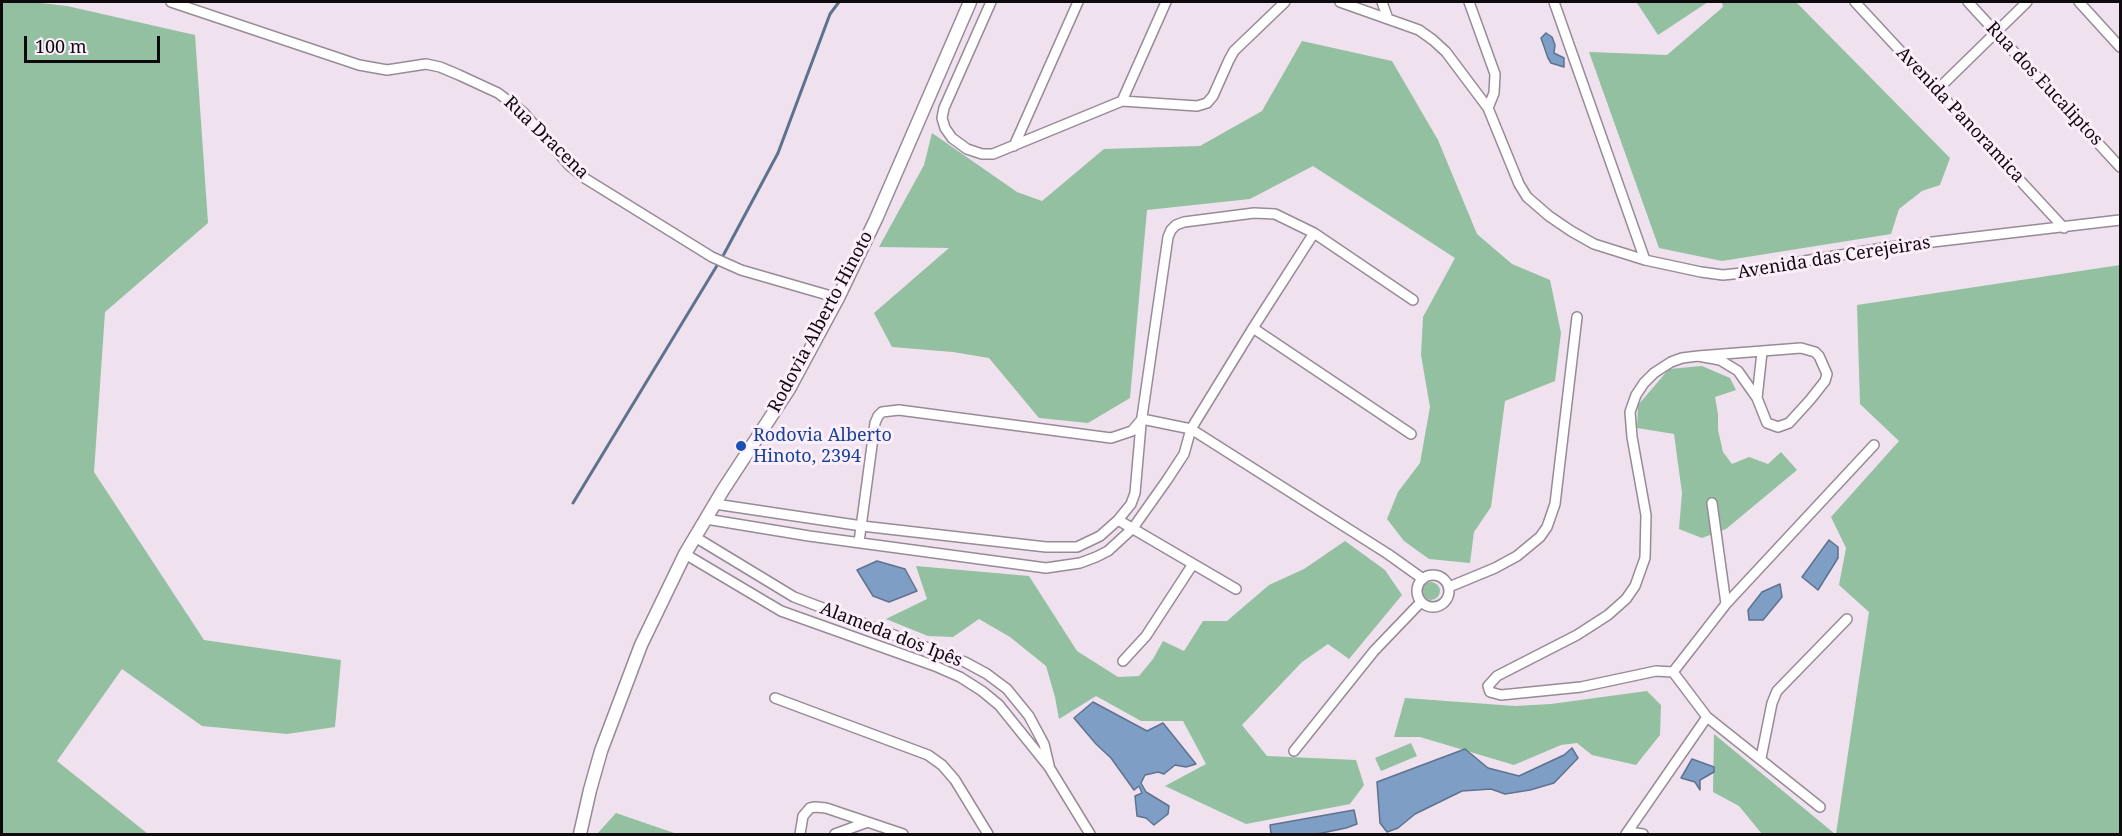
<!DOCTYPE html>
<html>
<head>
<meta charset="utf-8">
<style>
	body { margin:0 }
	#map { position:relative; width:2122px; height:836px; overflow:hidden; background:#efe1ee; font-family:"Noto Serif",serif }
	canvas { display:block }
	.frame { position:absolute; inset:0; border:3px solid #0f0a0e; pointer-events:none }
	.scale { position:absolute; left:24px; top:36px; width:136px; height:27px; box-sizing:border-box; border:3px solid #0f0a0e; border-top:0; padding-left:8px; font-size:18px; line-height:21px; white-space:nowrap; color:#0f0a0e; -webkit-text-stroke:4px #fceefb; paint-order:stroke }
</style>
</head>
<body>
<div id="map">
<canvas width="2122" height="836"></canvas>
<div class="frame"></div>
<div class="scale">100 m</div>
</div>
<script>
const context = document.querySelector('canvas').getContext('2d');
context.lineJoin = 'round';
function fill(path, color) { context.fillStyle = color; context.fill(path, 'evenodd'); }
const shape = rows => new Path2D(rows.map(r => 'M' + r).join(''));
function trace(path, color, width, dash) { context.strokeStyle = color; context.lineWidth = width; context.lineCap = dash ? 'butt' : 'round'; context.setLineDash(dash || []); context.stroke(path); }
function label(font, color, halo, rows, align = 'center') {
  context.font = font + ' "Noto Serif",serif'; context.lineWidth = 6; context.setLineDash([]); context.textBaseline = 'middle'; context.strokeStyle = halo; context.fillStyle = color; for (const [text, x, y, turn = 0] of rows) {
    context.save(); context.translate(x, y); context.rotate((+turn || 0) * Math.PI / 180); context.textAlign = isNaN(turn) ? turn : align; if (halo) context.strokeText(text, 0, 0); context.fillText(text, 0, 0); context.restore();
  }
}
const green = shape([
	[2,2,32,2,67,6,195,35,208,223,105,312,94,472,204,640,341,660,335,727,287,734,202,726,122,669,57,761,148,834,2,834],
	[1639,2,1708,2,1658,35,1637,3],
	[1722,2,1796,2,1950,158,1940,185,1922,191,1899,209,1891,234,1722,261,1659,248,1589,52,1667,55,1723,7],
	[1302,41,1392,61,1438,140,1477,234,1512,264,1550,280,1561,333,1555,381,1505,401,1491,507,1474,532,1470,563,1429,559,1404,541,1387,519,1398,492,1420,463,1430,407,1421,355,1423,317,1455,258,1313,166,1250,199,1147,210,1130,398,1088,423,1039,418,989,358,953,352,892,347,874,313,949,248,879,247,924,165,932,133,1017,192,1042,201,1104,149,1200,146,1262,111],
	[2120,265,2120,834,1836,834,1869,612,1839,585,1846,548,1831,517,1899,441,1860,404,1857,305],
	[1702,366,1730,378,1736,390,1715,397,1718,414,1718,430,1723,452,1732,464,1749,457,1768,464,1781,452,1797,470,1726,529,1702,538,1679,529,1682,493,1674,434,1637,428,1638,405,1669,369],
	[1345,541,1385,570,1402,595,1349,659,1328,644,1302,662,1242,725,1267,756,1356,760,1364,785,1350,804,1246,824,1165,786,1206,764,1183,721,1141,721,1096,696,1059,719,1055,697,1046,666,1010,637,979,619,953,637,928,636,886,619,927,599,916,566,1029,576,1077,651,1118,677,1139,676,1153,659,1163,641,1184,651,1203,621,1227,621,1269,585,1304,569],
	'1422 591a9 9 0 1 1 18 0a9 9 0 1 1-18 0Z',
	[1647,691,1661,705,1660,735,1636,765,1592,755,1577,743,1561,745,1514,765,1420,737,1394,737,1405,698,1515,706,1551,704],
	[1714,734,1835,834,1762,834,1739,806,1713,792],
	[1411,743,1417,756,1381,771,1375,758],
	[616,813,677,834,597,834]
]);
const water = shape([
	[1546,33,1552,37,1555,45,1554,53,1564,58,1564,67,1551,63,1548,58,1541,38,1546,33],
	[1829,540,1838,547,1838,558,1818,590,1802,577,1829,540],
	[877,561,905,569,917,591,889,602,873,596,857,570,877,561],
	[1780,584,1782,597,1763,620,1749,620,1748,610,1762,592,1780,584],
	[1093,702,1147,731,1163,723,1196,764,1186,767,1175,765,1164,774,1158,772,1145,775,1141,783,1146,792,1169,806,1168,814,1154,825,1146,818,1137,816,1135,796,1142,793,1139,786,1134,790,1111,758,1096,744,1074,718,1093,702],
	[1572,748,1578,758,1554,783,1530,790,1505,794,1491,789,1462,791,1415,814,1398,828,1387,832,1380,823,1377,782,1465,749,1488,768,1519,776,1564,755,1572,748],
	[1692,759,1714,767,1714,772,1700,780,1700,790,1695,782,1681,778,1692,759],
	[1354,810,1357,824,1346,828,1317,834,1271,834,1270,825,1354,810]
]);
const stream = shape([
	[573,503,724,254,778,153,830,14,839,2]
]);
const minor = shape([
	[171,2,359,65,387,70,426,64,440,67,459,75,498,93,523,112,569,165,586,179,712,257,741,270,838,298],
	[991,2,944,108,942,118,945,128,952,138,967,149,982,154,993,154,1122,101,1197,106,1207,103,1213,96,1229,60,1234,51,1285,2],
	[1340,2,1419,30,1433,40,1446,52,1488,108,1519,184,1527,197,1549,216,1571,231,1594,244,1645,260,1701,272,1723,275,1742,273,1804,261,1890,247,2120,220],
	[1382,2,1388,19],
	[1469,2,1495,74,1494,93,1488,108],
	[1554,2,1645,260],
	[1855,2,2064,228],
	[1968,2,2120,167],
	[2079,2,2120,47],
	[1937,90,2027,2],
	[1122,101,1166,2],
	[1014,146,1078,2],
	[1253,328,1411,434],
	[1757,398,1762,352],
	[1712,503,1726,604],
	[715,504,862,526,1046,547,1077,547,1100,536,1118,520,1131,504,1135,493,1141,424,1168,237,1171,230,1176,225,1184,222,1254,213,1275,214,1314,233,1413,300],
	[706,519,809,536,1046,568,1080,563,1096,557,1108,551,1133,528,1167,480,1184,454,1191,429,1253,328,1314,233],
	[1118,520,1236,589],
	[695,537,794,597,965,662,987,674,1007,689,1029,716,1044,744,1049,765],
	[859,542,875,423,878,416,882,412,899,410,1111,438,1132,431,1142,419,1191,429,1388,554,1423,579],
	[685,554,781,611,935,666,960,677,982,691,999,705,1049,767,1090,834],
	'1417 591a16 16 0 1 1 32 0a16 16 0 1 1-32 0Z',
	[1449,587,1495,568,1517,556,1540,537,1547,527,1555,504,1577,317],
	[1123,661,1146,636,1193,564],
	[1673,672,1656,671,1581,687,1501,695,1490,692,1488,686,1497,676,1577,635,1608,615,1626,599,1635,586,1645,558,1646,515,1632,437,1630,412,1636,395,1644,383,1654,373,1671,362,1682,358,1698,356,1720,360,1738,371,1757,398,1767,423,1778,427,1789,423,1810,400,1825,381,1827,374,1819,356,1815,352,1801,348,1698,356],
	[775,698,928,755,942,765,955,780,988,834],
	[1294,751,1374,651,1421,602],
	[1761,758,1772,703,1777,691,1847,619],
	[1820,807,1707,717,1673,672,1726,604,1874,445],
	[1628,832,1643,834],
	[800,834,803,816,810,808,815,807,826,808,903,834],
	[835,834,865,823],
	[1626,834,1707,717]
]);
const major = shape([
	[580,834,590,790,601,751,641,645,685,554,723,490,789,389,838,298,876,219,970,2]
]);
const markers = [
	[741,446,6,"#1a4fb4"]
];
const streetNames = [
	["Rua dos Eucaliptos",2044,84,47],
	["Avenida Panoramica",1960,115,47],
	["Rua Dracena",546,138,44],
	["Avenida das Cerejeiras",1834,258,-9],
	["Rodovia Alberto Hinoto",821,322,-62],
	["Alameda dos Ipês",891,635,21]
];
const transitNames = [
	["Rodovia Alberto",753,436],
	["Hinoto, 2394",753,457]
];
fill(green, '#92c0a0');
fill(water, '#7f9ec5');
trace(water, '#5d728e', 1.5);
trace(stream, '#5d728e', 3);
trace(minor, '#978b97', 12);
trace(major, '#978b97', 15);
trace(minor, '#fff', 9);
trace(major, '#fff', 12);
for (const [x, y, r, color] of markers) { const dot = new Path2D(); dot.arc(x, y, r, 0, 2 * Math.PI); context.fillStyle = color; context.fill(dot); trace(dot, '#fceefb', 2); }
label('18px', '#0f0a0e', '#fceefb', streetNames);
label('18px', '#164399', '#fceefb', transitNames, 'left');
</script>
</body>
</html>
